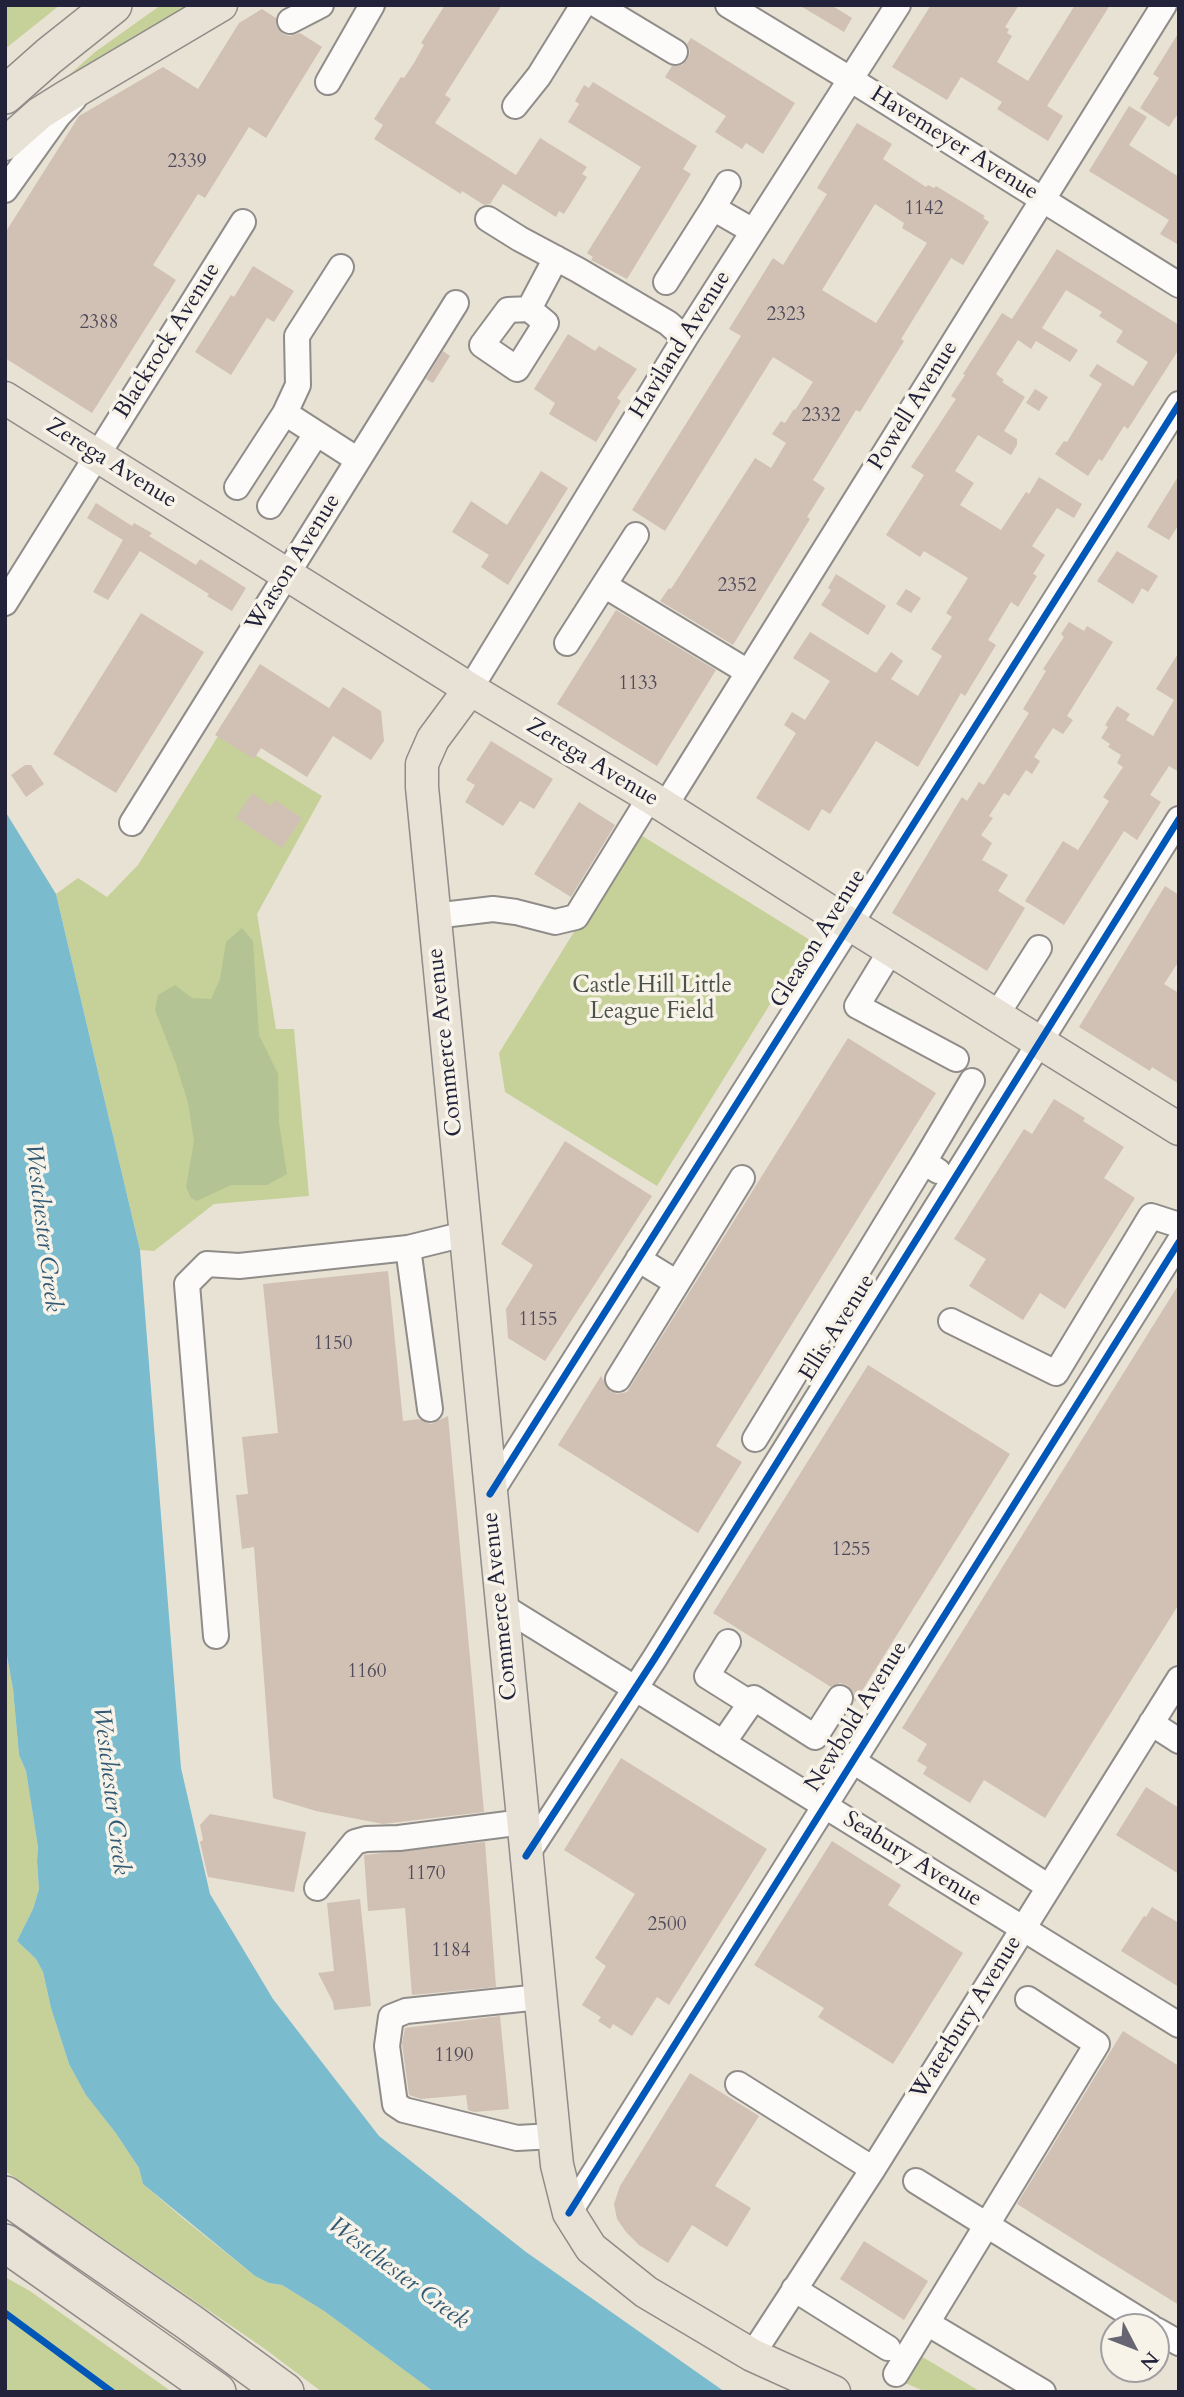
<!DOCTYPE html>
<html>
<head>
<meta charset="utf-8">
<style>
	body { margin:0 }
	#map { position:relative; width:1184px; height:2397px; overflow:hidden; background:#e8e2d4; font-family:Cardo,serif }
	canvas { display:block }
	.frame { position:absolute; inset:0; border:7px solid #22223b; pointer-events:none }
	.north { position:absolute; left:1100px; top:2313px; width:70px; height:70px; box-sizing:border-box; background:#f7f3e8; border:2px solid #a29fa3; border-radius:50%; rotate:132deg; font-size:19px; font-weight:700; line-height:28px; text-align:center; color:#22223b }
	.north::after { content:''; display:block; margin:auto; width:24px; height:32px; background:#676571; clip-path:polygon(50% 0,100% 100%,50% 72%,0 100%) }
</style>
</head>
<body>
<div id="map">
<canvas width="1184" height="2397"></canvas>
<div class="frame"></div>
<div class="north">N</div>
</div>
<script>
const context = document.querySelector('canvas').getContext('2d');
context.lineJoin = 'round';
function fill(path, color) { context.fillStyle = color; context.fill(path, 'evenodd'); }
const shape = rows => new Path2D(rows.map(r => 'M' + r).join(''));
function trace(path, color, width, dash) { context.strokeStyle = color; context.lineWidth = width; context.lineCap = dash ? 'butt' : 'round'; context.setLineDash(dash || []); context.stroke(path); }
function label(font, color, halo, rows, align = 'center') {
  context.font = font + ' Cardo,serif'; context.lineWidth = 7; context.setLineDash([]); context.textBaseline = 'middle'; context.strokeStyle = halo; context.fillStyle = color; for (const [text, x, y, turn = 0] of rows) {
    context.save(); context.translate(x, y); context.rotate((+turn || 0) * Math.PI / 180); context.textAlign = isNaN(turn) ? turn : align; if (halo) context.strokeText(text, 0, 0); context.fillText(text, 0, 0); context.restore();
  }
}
const green = shape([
	[5,5,60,5,5,49],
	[161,5,199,5,51,91,95,52],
	[220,733,322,796,257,914,276,1029,294,1029,309,1196,214,1204,154,1251,140,1250,56,894,78,878,107,897,138,865],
	[636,832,810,940,657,1186,505,1092,499,1053],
	[5,1645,13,1689,19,1755,26,1771,38,1847,37,1861,39,1889,33,1909,17,1941,36,1959,43,1972,51,2008,69,2064,86,2094,115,2132,139,2168,143,2184,185,2220,255,2276,269,2283,282,2285,324,2311,434,2392,322,2392,265,2349,5,2171],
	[5,2277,30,2291,172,2392,5,2392],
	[921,2356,981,2392,926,2392,903,2382]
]);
const forest = shape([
	[242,928,253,941,259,1035,278,1074,279,1123,287,1174,267,1185,231,1185,197,1201,191,1198,186,1187,194,1141,188,1103,176,1064,155,1010,158,995,175,985,192,998,211,999,220,979,226,942]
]);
const water = shape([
	[5,811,56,894,140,1250,181,1768,210,1894,273,1999,379,2136,526,2252,725,2392,434,2392,324,2311,282,2285,269,2283,255,2276,143,2184,139,2168,115,2132,86,2095,69,2064,51,2008,43,1972,36,1959,17,1941,33,1909,39,1889,37,1861,38,1847,26,1771,19,1755,13,1689,5,1645]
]);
const building = shape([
	[445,5,502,5,445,95,451,99,435,123,516,175,540,138,587,167,582,174,587,177,564,214,559,211,556,217,503,184,490,204,484,205,462,191,461,194,374,139,383,125,374,119,401,77,404,78,414,63,424,45,421,43],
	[799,5,831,5,852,18,844,32],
	[931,5,1019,5,1005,27,1009,29,1007,33,1012,36,997,62,1028,81,1075,5,1110,5,1047,106,1063,116,1048,141,997,109,1002,102,961,77,947,100,892,67],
	[262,9,276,18,277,27,283,34,290,36,300,33,322,47,266,138,249,127,205,198,198,194,153,265,176,280,92,413,5,358,5,233,79,116,163,67,198,89,239,23],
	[1179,32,1179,112,1169,127,1140,108,1159,78,1153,74],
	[691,38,795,103,763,154,746,143,742,149,715,132,726,116,665,77,672,66,682,65,687,60,690,52,687,44],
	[593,82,697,146,683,169,691,174,627,279,591,260,593,257,587,253,641,167,568,122,579,104,575,101,584,85,589,88],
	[1129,106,1147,117,1129,145,1179,177,1179,245,1160,234,1169,220,1089,171],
	[857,123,892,144,883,159,926,187,928,185,934,188,936,186,985,216,983,218,989,222,963,265,951,258,901,339,904,341,860,412,856,410,813,480,825,488,807,517,810,519,733,645,660,601,669,588,671,589,755,458,771,468,786,443,772,434,781,421,785,423,794,409,795,410,813,382,773,357,665,531,632,510,741,336,729,329,773,258,783,265,827,194,817,188],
	[875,204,904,223,902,228,927,243,876,323,822,290],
	[1057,249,1179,325,1179,349,1128,429,1124,426,1102,461,1099,459,1088,476,1055,454,1064,441,1067,442,1102,384,1089,376,1097,364,1133,386,1148,362,1116,342,1123,331,1099,316,1102,312,1066,290,1042,328,1078,350,1070,362,1036,341,1031,349,1018,340,996,374,1004,380,1002,382,1025,397,1004,431,1017,439,1017,445,1011,455,978,435,955,471,974,483,960,505,1001,530,1026,492,1029,494,1039,477,1082,504,1074,518,1057,508,1032,546,1045,555,1033,574,1037,576,1018,607,1011,602,988,640,996,645,965,696,961,693,918,767,876,741,830,814,822,809,809,831,756,798,796,733,784,725,792,712,805,720,830,681,793,658,810,632,876,673,891,652,903,661,891,679,918,696,942,656,931,649,952,617,946,613,968,578,924,551,920,557,886,535,924,475,911,467,956,399,951,396,965,375,963,374,1002,313,1012,319],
	[253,266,294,291,274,322,267,318,231,375,195,352,231,295,234,297],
	[568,334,595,351,599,346,637,369,617,398,621,401,596,442,549,414,555,403,534,389],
	[443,351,450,356,433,383,426,379],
	[1035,389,1048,397,1039,411,1026,403],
	[541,471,568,488,508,585,481,567,489,555,452,532,471,501,507,525],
	[1179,475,1179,524,1169,540,1147,527],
	[96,503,132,526,134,523,152,533,149,536,196,565,200,559,246,588,232,611,207,596,209,594,140,551,108,600,93,592,123,540,87,518],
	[1117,551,1158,576,1148,592,1142,588,1133,604,1097,581],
	[836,574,886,606,868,635,821,605,831,590,828,588],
	[906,589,921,598,911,613,896,604],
	[616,610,716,670,657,766,557,704],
	[141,613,204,652,116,793,53,754],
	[1069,622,1084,631,1087,626,1113,642,1067,716,1073,720,1063,734,1053,728,1034,757,1040,761,1032,774,1026,770,1009,796,1004,793,989,816,993,818,981,835,992,843,982,860,1008,875,998,891,1025,908,987,971,892,913,957,805,962,797,967,801,979,782,984,785,1029,713,1023,709,1046,671,1043,669,1064,637,1061,634],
	[1179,652,1179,772,1169,766,1150,795,1161,802,1137,840,1124,831,1064,925,1025,901,1063,841,1078,850,1109,801,1103,797,1123,767,1117,763,1121,755,1108,747,1110,744,1101,738,1108,727,1105,725,1117,706,1130,714,1126,720,1153,736,1174,700,1156,689],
	[260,664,329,708,343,687,381,711,384,741,371,760,333,736,307,777,261,748,254,759,215,735],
	[491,741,553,779,534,809,520,801,503,826,465,802,475,785,466,780],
	[25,765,31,765,44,784,26,797,11,775],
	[252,793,271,806,275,800,302,818,282,848,236,818],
	[579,802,615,825,571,897,534,874],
	[1165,886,1179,895,1179,961,1164,984,1179,993,1179,1084,1152,1067,1150,1071,1079,1027],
	[848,1038,936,1093,716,1446,742,1462,698,1533,558,1445,601,1376,610,1391,617,1394,627,1392],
	[1054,1099,1085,1118,1083,1121,1124,1147,1104,1178,1135,1198,1065,1309,1040,1293,1023,1320,969,1286,986,1259,954,1239,1024,1129,1032,1134],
	[565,1141,652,1196,545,1361,508,1338,506,1309,533,1265,501,1244],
	[388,1271,403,1421,419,1419,431,1424,448,1416,484,1812,383,1824,316,1811,273,1798,254,1547,242,1549,236,1495,248,1494,242,1437,278,1433,263,1284],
	[1179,1284,1179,1604,1045,1818,984,1780,970,1803,923,1774,927,1767,917,1761,927,1744,902,1728],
	[868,1365,1010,1454,855,1702,853,1692,847,1685,840,1683,831,1687,713,1613],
	[621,1758,767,1849,669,2005,657,1997,632,2036,613,2024,610,2029,598,2021,601,2017,582,2005,606,1966,595,1958,635,1894,564,1850],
	[1146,1787,1179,1808,1179,1874,1116,1835],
	[210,1814,306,1832,294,1892,208,1877,200,1842,203,1840,200,1825],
	[832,1841,901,1885,888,1905,963,1953,893,2064,818,2017,824,2008,754,1965],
	[485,1842,496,1987,412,1995,405,1908,368,1911,364,1855],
	[360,1899,371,2006,334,2010,333,2002,318,1973,334,1971,327,1903],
	[1152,1907,1179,1923,1179,1987,1121,1951,1144,1916,1146,1917],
	[500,2016,509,2109,474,2112,468,2110,466,2095,421,2099,409,2095,402,2043,405,2028],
	[1123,2031,1179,2066,1179,2305,1017,2204],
	[690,2073,759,2116,715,2186,751,2208,727,2247,692,2225,668,2263,639,2245,626,2232,617,2219,614,2204,620,2186],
	[864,2241,928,2281,904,2320,840,2279]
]);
const minor = shape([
	[597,5,675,52],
	[728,5,850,79,1179,285],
	[290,21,321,5],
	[328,82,372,5],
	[515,106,539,76,583,5],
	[5,190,58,116,74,99],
	[713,208,728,183],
	[488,219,520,239,578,270,668,323,685,338],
	[341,267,297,336,298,385,285,413,358,460],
	[666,282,713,208,753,231],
	[529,309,508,310,482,345,517,369,546,323,529,309,556,258],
	[237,487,285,413],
	[270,506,316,434],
	[604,585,636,535],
	[5,603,243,222],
	[567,643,604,585,748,672],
	[470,689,685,338,898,5],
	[665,806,1164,5],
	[132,823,456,303],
	[434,916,493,909,516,912,555,922,576,917,650,797],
	[891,950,857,1006,956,1059],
	[996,1016,1039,948],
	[938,1171,924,1162,972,1081],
	[408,1248,430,1409],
	[638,1259,677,1283],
	[951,1321,1056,1373,1151,1216,1179,1225],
	[618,1379,742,1178],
	[755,1439,924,1162],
	[490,1494,1179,404],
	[502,1606,1179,2025],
	[216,1636,187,1284,207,1264,239,1266,408,1248,465,1234],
	[728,1642,707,1676,750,1703],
	[1151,1723,1179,1741],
	[723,1743,754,1698,815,1737,840,1698],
	[853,1761,1049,1887],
	[526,1856,655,1658,1179,819],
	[317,1888,355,1842,366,1839,399,1838,523,1822],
	[540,1997,406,2011,391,2017,387,2046,395,2104,404,2110,517,2138,554,2136],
	[738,2084,873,2169],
	[916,2181,1151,2327],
	[569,2213,1179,1242],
	[794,2289,888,2348],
	[927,2323,1097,2044,1028,1999],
	[1156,2330,1179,2343],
	[752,2355,873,2169,1179,1679],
	[896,2374,927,2323,1043,2392]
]);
const major = shape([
	[5,144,40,113,64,98,221,5],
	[5,398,470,689,650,797,851,925,1179,1129],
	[470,689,433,739,422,764,422,787,557,2165,569,2213,591,2248,646,2292,752,2355,834,2392]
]);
const highway = shape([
	[5,95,49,56,113,5],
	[5,2195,189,2322,285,2392],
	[5,2243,217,2392]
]);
const cycleway = shape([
	[490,1494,1179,404],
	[526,1856,655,1658,1179,819],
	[569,2213,1179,1242],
	[5,2313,112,2392]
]);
const numberNames = [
	["2339",187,163],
	["1142",924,210],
	["2323",786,316],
	["2388",99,324],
	["2332",821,417],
	["2352",737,587],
	["1133",638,685],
	["1155",538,1321],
	["1150",333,1345],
	["1255",851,1551],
	["1160",367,1673],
	["1170",426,1875],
	["2500",667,1926],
	["1184",451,1952],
	["1190",454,2057]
];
const streetNames = [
	["Havemeyer Avenue",954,144,32],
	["Blackrock Avenue",168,341,-58],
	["Haviland Avenue",681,345,-58],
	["Powell Avenue",914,406,-58],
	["Zerega Avenue",111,464,32],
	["Watson Avenue",294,563,-58],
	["Zerega Avenue",592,763,31],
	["Gleason Avenue",819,939,-58],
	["Commerce Avenue",446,1042,-96],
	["Ellis Avenue",838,1328,-58],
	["Commerce Avenue",501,1606,-96],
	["Newbold Avenue",857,1717,-58],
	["Seabury Avenue",912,1860,32],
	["Waterbury Avenue",967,2018,-58]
];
const parkNames = [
	["Castle Hill Little",652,987],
	["League Field",652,1013]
];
const waterNames = [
	["Westchester Creek",42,1228,83],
	["Westchester Creek",110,1791,83],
	["Westchester Creek",398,2274,37]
];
fill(green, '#c6d199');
fill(forest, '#b3c393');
fill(water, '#7abccd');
fill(building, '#d1c0b4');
trace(minor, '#8f8c89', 28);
trace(major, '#8f8c89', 35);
trace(highway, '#8f8c89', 40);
trace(minor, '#fcfbf9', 24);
trace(major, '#e8e1d5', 32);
trace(highway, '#e8e1d5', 37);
trace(cycleway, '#0057b8', 7);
label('19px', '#4e4a59', null, numberNames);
label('23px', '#22223b', '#f7f3e8', streetNames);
label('23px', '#4b5249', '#f7f3e8', parkNames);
label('italic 24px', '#325974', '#f7f3e8', waterNames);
</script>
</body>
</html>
